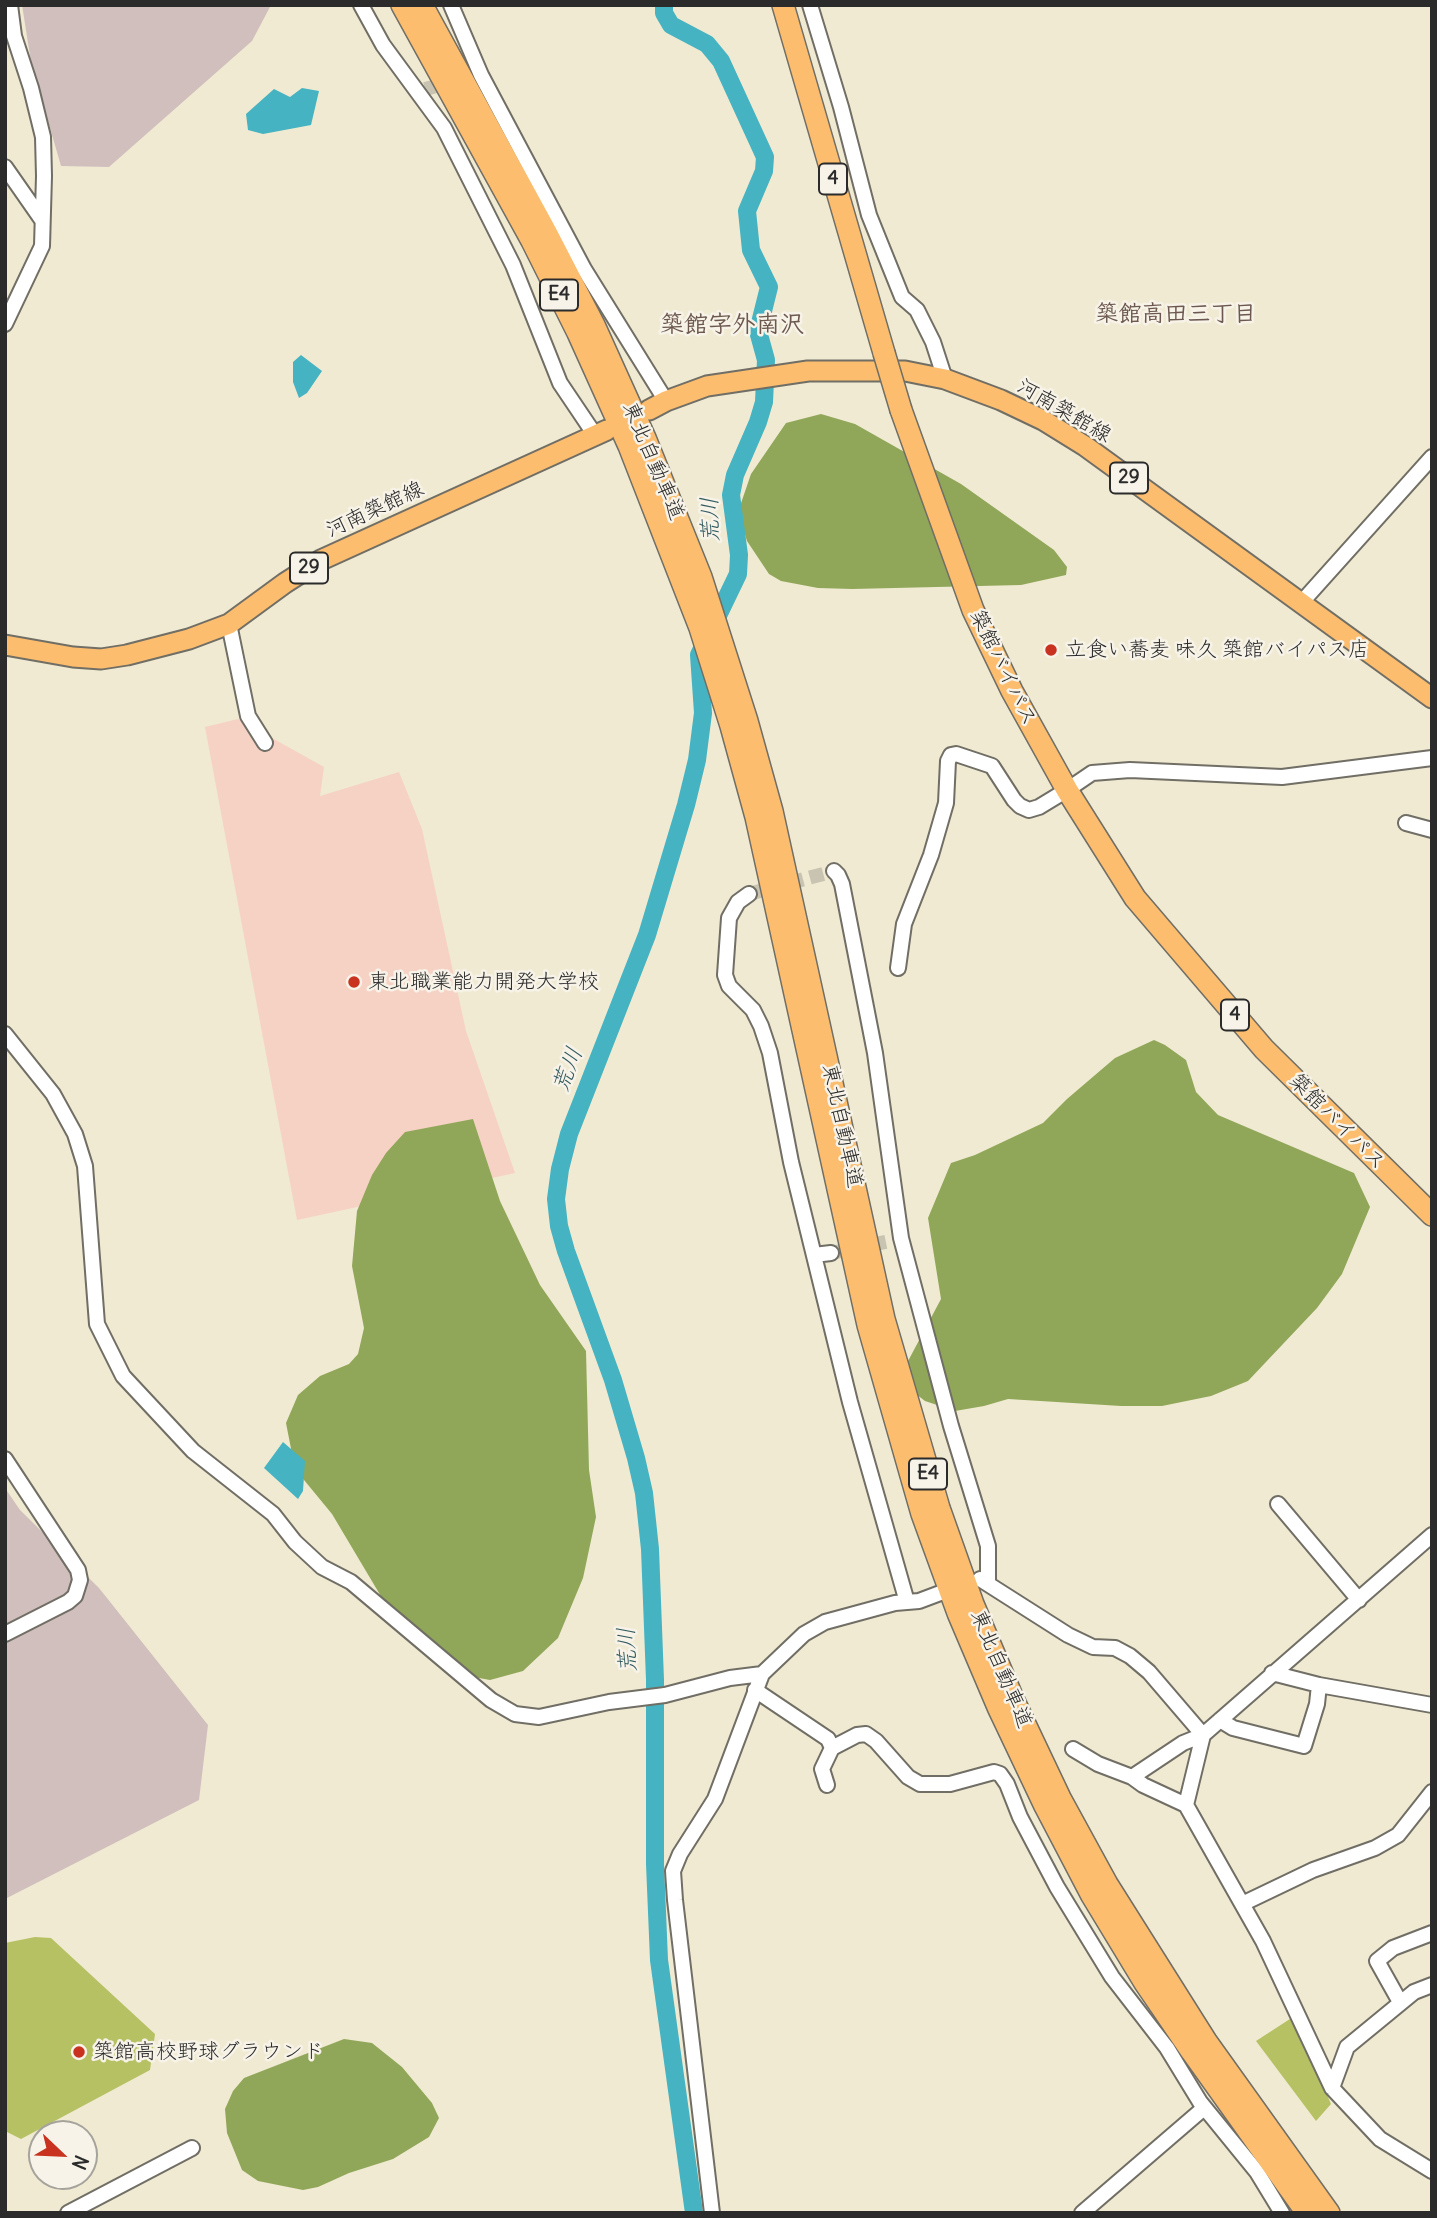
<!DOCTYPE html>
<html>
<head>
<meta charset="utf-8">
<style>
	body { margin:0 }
	#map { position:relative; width:1437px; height:2218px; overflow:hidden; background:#f0ead2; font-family:Delius,sans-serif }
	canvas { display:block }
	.frame { position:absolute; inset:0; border:7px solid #2b2b2b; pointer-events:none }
	.north { position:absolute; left:28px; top:2120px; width:70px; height:70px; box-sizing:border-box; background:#f7f3e8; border:2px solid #a5a39c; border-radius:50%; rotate:113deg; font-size:19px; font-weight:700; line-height:28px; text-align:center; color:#2b2b2b }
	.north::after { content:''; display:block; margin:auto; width:24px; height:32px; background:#c8321e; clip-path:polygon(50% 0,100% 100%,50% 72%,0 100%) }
</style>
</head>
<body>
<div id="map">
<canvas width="1437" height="2218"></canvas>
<div class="frame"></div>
<div class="north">N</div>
</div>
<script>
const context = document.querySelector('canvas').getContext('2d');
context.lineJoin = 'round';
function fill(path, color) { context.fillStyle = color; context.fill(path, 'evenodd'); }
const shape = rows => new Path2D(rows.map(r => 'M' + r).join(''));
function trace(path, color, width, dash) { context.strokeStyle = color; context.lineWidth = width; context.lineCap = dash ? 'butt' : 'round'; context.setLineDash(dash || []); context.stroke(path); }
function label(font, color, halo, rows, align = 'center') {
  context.font = font + ' Delius,"Klee One",sans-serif'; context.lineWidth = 5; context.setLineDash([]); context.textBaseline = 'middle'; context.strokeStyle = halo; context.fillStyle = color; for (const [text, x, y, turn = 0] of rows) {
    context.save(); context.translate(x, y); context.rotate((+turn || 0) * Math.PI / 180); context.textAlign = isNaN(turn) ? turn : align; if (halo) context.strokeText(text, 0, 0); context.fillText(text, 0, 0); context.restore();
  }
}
const built = shape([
	[238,719,324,767,320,796,399,772,422,829,466,1031,515,1173,297,1220,205,727]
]);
const industrial = shape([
	[22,5,271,5,252,41,109,167,61,166,31,62],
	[5,1488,20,1510,99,1588,208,1725,199,1800,5,1899]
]);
const green = shape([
	[35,1937,51,1938,155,2034,150,2070,21,2139,5,2131,5,1943],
	[1293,2017,1331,2104,1316,2121,1256,2041]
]);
const forest = shape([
	[821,414,855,424,961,484,1054,550,1067,567,1066,575,1021,585,852,589,818,588,781,581,769,574,747,541,738,512,751,474,786,423],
	[1154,1040,1165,1045,1186,1060,1196,1092,1218,1115,1354,1173,1370,1207,1342,1274,1317,1308,1248,1381,1211,1396,1162,1406,1121,1406,1008,1399,984,1406,955,1411,925,1401,907,1387,907,1363,941,1299,928,1218,951,1163,975,1155,1043,1123,1067,1099,1115,1058],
	[473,1119,500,1201,540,1285,586,1351,589,1470,596,1517,583,1578,558,1638,523,1671,490,1680,452,1673,404,1635,332,1514,295,1469,286,1423,298,1395,320,1376,349,1364,358,1354,364,1328,352,1266,357,1211,372,1175,386,1153,405,1132],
	[344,2039,372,2043,402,2067,432,2103,439,2118,429,2137,393,2159,349,2173,318,2187,303,2190,258,2181,242,2170,227,2133,225,2109,233,2091,244,2078]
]);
const water = shape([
	[302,88,319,91,311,125,263,134,248,130,246,114,274,89,290,97],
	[301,355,322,371,307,393,299,398,293,382,293,362],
	[283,1442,305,1461,303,1491,298,1499,264,1468]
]);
const river = shape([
	[664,5,664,13,671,25,707,44,721,61,765,157,764,171,747,211,751,250,769,287,758,331,766,360,764,402,758,422,735,475,731,495,739,555,738,574,699,655,703,713,697,760,686,805,647,935,569,1134,560,1169,556,1199,559,1226,566,1251,613,1380,636,1458,644,1493,650,1549,655,1680,655,1864,659,1960,694,2213]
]);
const minorTunnel = shape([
	[425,89,474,76],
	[749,894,834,871],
	[831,1253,890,1241]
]);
const minor = shape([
	[361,5,383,45,444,128,513,265,560,383,595,435],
	[451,5,481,75,584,269,666,401],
	[810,5,841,107,869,215,902,297,917,310,933,342,945,379],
	[5,167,42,220],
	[5,324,42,246,44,176,43,137,31,88,14,36,10,5],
	[1301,603,1432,457],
	[229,624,248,716,265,743],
	[1406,823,1432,830],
	[834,871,838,875,842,884,875,1053,901,1238,951,1426,988,1546,988,1582],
	[749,894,738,902,729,918,725,975,729,986,753,1010,761,1026,770,1053,791,1162,850,1402,907,1602],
	[898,968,904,924,931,855,946,803,948,761,951,755,956,754,992,766,1014,800,1020,806,1029,810,1039,807,1067,790,1092,773,1130,770,1282,777,1432,758],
	[5,1034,53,1094,75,1134,85,1166,97,1324,123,1376,193,1451,273,1514,295,1542,322,1567,351,1582,491,1700,515,1714,539,1717,609,1702,665,1695,730,1678,762,1674],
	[814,1255,831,1253],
	[5,1459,78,1570,80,1580,75,1596,68,1602,5,1634],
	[1278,1504,1359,1600],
	[1432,1535,1203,1735,1186,1805,1263,1941,1332,2088,1380,2139,1432,2171],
	[980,1579,1068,1635,1093,1647,1115,1648,1130,1656,1149,1672,1203,1735,1183,1743,1132,1777],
	[1272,1673,1319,1685,1432,1705],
	[755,1690,828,1739,832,1748,822,1769,827,1785],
	[1220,1720,1233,1728,1304,1746,1317,1704,1319,1685],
	[832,1748,857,1735,866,1734,876,1741,908,1777,920,1784,950,1784,994,1772,1000,1774,1007,1784,1020,1817,1057,1887,1112,1977,1167,2048,1200,2102,1257,2172,1282,2213],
	[1073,1749,1098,1764,1132,1777,1143,1785,1186,1805],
	[1242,1904,1313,1870,1375,1848,1398,1835,1432,1792],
	[1400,2002,1377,1961,1393,1948,1432,1933],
	[1332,2088,1347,2047,1414,1992,1432,1985],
	[68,2213,192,2148],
	[712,2213,675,1900,673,1871,680,1854,715,1799,762,1674,804,1634,825,1622,895,1603,919,1601,943,1592],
	[1082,2213,1204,2108]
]);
const major = shape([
	[649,410,666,401,707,386,808,371,905,371,945,379,1001,400,1043,420,1085,446,1432,698],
	[5,645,73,657,101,659,127,655,189,639,229,624,285,583,321,560,607,430]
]);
const highway = shape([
	[402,5,532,241,578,333,629,446,700,628,731,726,756,817,868,1325,922,1514,958,1613,998,1707,1045,1806,1091,1894,1145,1983,1192,2052,1307,2213],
	[422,5,546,232,594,325,645,438,701,577,747,721,772,811,884,1319,939,1508,973,1604,1014,1701,1060,1798,1107,1884,1206,2041,1329,2213],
	[783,5,884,353],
	[901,410,973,610,1012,691,1067,790,1135,898,1264,1049,1432,1215]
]);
const highwayBridge = shape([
	[884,353,901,410]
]);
const markers = [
	[1051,650,7,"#c8321e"],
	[354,982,7,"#c8321e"],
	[79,2052,7,"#c8321e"]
];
const shields = [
	[833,179,28],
	[559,295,38],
	[1129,478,38],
	[309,568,38],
	[1235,1015,28],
	[928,1474,38]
];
const shieldNames = [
	["4",833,179],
	["E4",559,295],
	["29",1129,478],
	["29",309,568],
	["4",1235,1015],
	["E4",928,1474]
];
const streetNames = [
	["河南築館線",1064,411,30],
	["東北自動車道",653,461,67],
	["河南築館線",375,510,-25],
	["築館バイパス",1003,668,64],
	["築館バイパス",1337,1122,45],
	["東北自動車道",842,1126,78],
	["東北自動車道",1001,1669,67]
];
const poiNames = [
	["立食い蕎麦 味久 築館バイパス店",1065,650],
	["東北職業能力開発大学校",368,982],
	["築館高校野球グラウンド",93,2052]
];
const neighbourhoodNames = [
	["築館高田三丁目",1176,314]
];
const waterNames = [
	["荒川",711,520,-92],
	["荒川",568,1070,-69],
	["荒川",628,1650,-93]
];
const quarterNames = [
	["築館字外南沢",732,325]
];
fill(built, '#f6d2c4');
fill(industrial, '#d1bfbe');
fill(green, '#b5c163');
fill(forest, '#90a759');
fill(water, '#45b3c1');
trace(river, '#45b3c1', 18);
trace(minorTunnel, '#c9c4b1', 14, [14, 7]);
trace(minor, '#706e65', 18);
trace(major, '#706e65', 23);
trace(highway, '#706e65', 24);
trace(minor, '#fff', 14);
trace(major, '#fcbd6e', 19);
trace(highway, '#fcbd6e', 21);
trace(highwayBridge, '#706e65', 24, []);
trace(highwayBridge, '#fcbd6e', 21);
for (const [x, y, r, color] of markers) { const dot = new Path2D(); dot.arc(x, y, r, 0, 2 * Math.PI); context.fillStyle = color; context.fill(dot); trace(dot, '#f7f3e8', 2.5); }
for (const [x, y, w] of shields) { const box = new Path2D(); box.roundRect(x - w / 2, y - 15.5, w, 31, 5); context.fillStyle = '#f7f3e8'; context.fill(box); trace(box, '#2b2b2b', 2); }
label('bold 19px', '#2b2b2b', null, shieldNames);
label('21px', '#2b2b2b', '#f7f3e8', streetNames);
label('21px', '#2b2b2b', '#f7f3e8', poiNames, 'left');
label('bold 23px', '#6c584e', '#f7f3e8', neighbourhoodNames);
label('italic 23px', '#345b60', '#f7f3e8', waterNames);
label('bold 24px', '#6c584e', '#f7f3e8', quarterNames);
</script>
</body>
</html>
